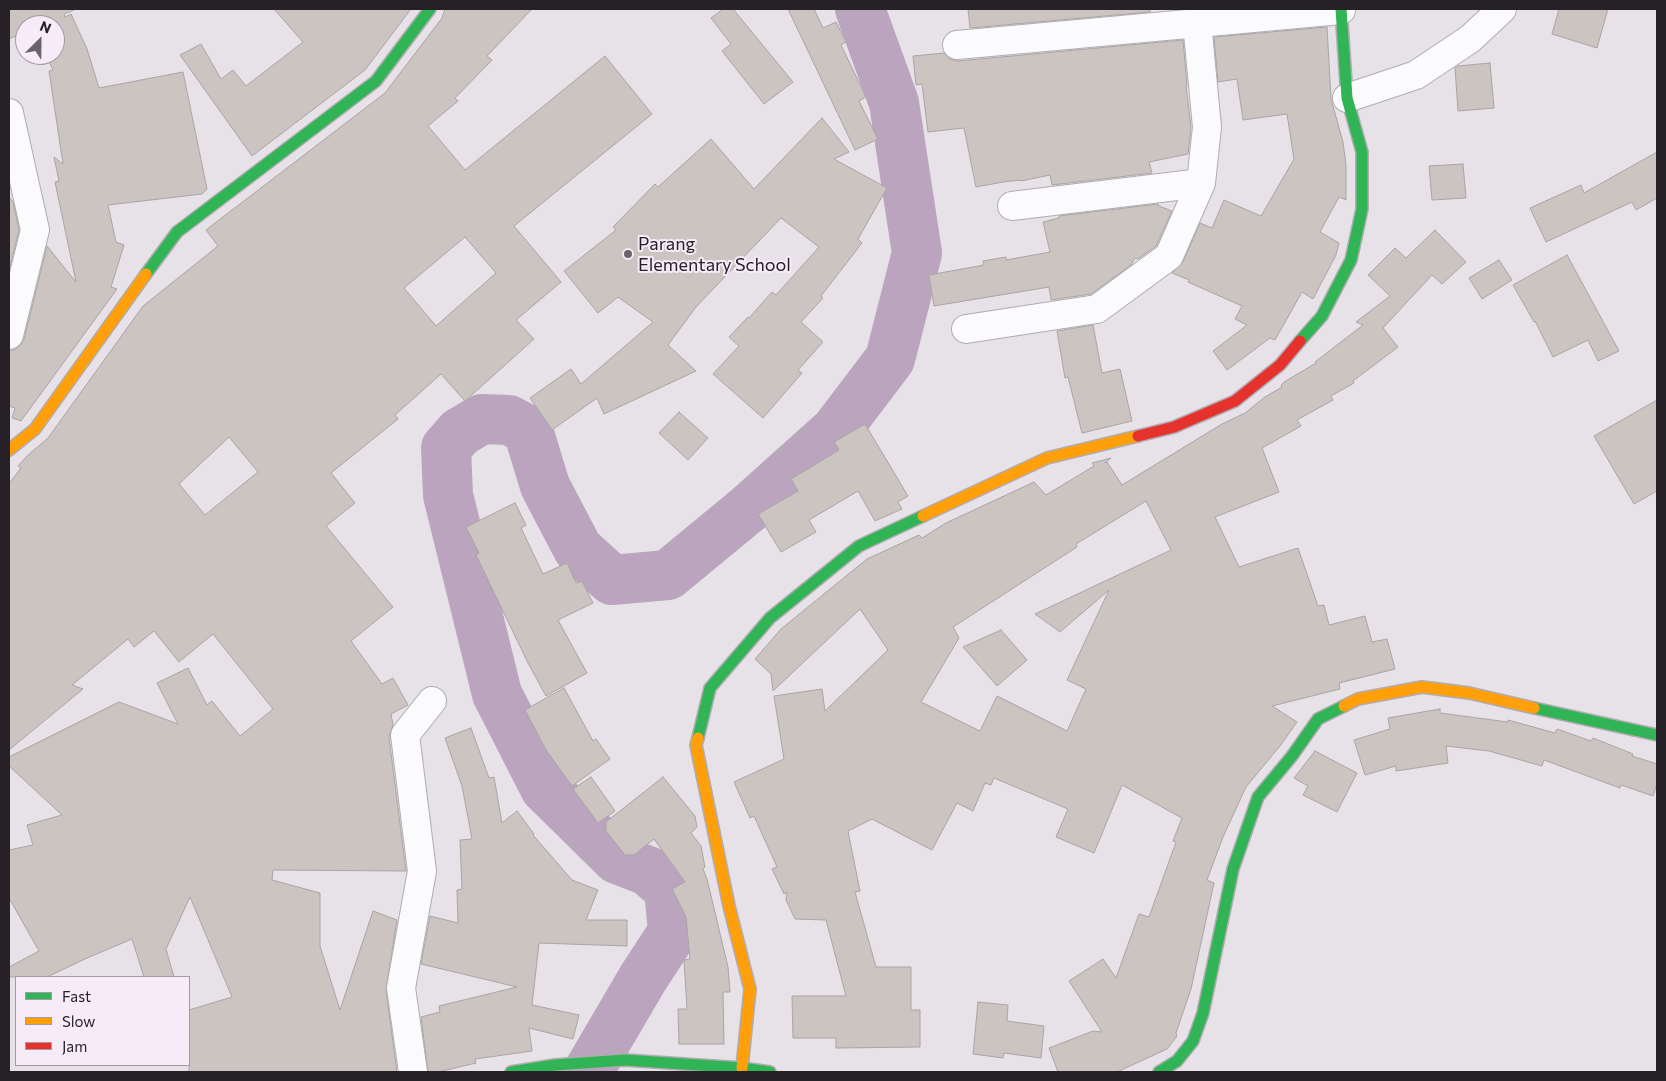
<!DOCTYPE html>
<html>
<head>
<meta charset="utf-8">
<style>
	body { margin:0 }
	#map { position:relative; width:1666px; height:1081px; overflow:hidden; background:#e7e1e8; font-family:Commissioner,sans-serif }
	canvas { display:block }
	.frame { position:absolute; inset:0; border:10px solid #262126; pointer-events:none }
	.legend { position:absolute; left:15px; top:976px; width:175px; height:90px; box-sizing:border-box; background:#f7ebf8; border:1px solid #a39aa4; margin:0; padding:6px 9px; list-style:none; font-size:15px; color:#262126 }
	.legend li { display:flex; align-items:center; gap:10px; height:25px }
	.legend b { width:25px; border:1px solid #a39aa4 }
	.north { position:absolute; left:15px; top:15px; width:50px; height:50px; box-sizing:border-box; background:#f7ebf8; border:1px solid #a39aa4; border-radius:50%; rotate:23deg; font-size:14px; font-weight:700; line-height:20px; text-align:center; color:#262126 }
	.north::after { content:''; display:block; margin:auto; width:18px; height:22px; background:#6a646a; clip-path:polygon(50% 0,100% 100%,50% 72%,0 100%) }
</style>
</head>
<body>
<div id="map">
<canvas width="1666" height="1081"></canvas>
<div class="frame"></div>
<ul class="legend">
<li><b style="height:6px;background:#30b455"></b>Fast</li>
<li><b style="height:6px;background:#ff9f0a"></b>Slow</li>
<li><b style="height:6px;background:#e5322d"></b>Jam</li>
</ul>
<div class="north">N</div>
</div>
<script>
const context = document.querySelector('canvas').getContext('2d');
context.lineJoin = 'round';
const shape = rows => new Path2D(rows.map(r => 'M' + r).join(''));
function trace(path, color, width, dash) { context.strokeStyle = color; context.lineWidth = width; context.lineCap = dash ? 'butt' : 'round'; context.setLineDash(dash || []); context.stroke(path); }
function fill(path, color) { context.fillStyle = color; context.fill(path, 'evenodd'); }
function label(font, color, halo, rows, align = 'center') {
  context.font = font + ' Commissioner,sans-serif'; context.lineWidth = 4; context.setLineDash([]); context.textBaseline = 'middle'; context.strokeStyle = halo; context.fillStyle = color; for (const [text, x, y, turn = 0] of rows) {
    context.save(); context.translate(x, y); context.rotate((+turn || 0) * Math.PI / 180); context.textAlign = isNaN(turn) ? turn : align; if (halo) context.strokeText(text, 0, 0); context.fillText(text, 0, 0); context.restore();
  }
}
const river = shape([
	[588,1072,643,978,673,932,669,889,648,871,617,859,545,788,497,694,448,495,446,448,460,432,482,419,509,420,528,430,545,486,578,549,612,580,668,575,748,509,836,430,890,359,917,253,894,103,860,9]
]);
const building = shape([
	[9,9,76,9,64,14,65,17,71,14,87,49,99,88,183,72,207,189,202,194,108,205,116,242,124,245,111,287,117,289,21,421,12,418,15,408,9,406,9,350,14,350,20,346,24,339,47,246,76,282,55,182,59,181,54,157,63,164,49,71,53,70,46,55,55,55,55,25,25,25,25,32,9,39,9,9],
	[274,9,411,9,365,70,252,156,180,55,201,44,221,79,233,70,246,86,303,42,274,9],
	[445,9,532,9,487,56,492,60,455,98,458,101,428,126,465,170,605,56,652,114,514,226,561,282,516,320,534,339,465,401,441,374,395,415,398,419,331,473,355,503,326,526,393,607,351,641,382,684,393,678,408,705,391,714,393,725,389,737,406,871,273,870,272,880,320,893,320,946,340,1010,373,911,397,920,386,990,397,1072,189,1072,189,1010,232,997,190,897,166,949,174,977,144,977,132,939,85,959,47,977,9,977,9,967,39,951,9,898,9,850,33,845,27,825,62,815,9,766,9,757,119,702,178,724,157,683,188,668,207,705,212,701,240,736,273,709,213,634,179,662,154,631,134,647,128,639,72,685,83,689,9,750,9,484,21,468,18,466,27,456,48,438,143,306,218,246,206,230,385,93,442,18,445,9],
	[465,237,496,273,436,326,404,288,465,237],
	[229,437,258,472,205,515,179,484,229,437],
	[723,9,733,9,793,82,764,104,722,51,731,44,711,18,723,9],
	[788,9,814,9,823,28,836,22,846,42,841,45,866,97,859,101,878,139,855,150,788,9],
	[968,9,1150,9,1150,12,970,28,968,9],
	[1559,9,1608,9,1597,48,1552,34,1559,9],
	[1327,27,1331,99,1343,142,1346,165,1346,200,1339,197,1320,232,1339,243,1336,255,1313,299,1302,292,1275,340,1270,338,1227,370,1213,351,1247,325,1235,319,1242,306,1188,282,1189,280,1172,273,1183,262,1200,223,1212,228,1224,200,1261,216,1294,159,1287,114,1243,120,1237,79,1218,82,1214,37,1327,27],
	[1183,40,1187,86,1186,86,1191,127,1188,154,1149,162,1152,173,1052,185,1050,175,1021,181,1021,180,1003,182,976,187,964,128,928,132,922,84,916,85,913,56,944,53,950,59,958,61,1183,40],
	[1490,63,1494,108,1458,111,1455,68,1458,66,1490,63],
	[822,118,849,152,834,159,887,188,858,239,862,243,821,296,823,298,801,322,823,342,798,370,802,373,763,418,713,374,739,346,729,337,748,317,749,318,772,292,776,295,819,247,781,218,696,307,668,345,696,371,604,414,597,398,552,430,530,398,571,369,581,384,653,322,618,297,598,313,564,271,616,230,613,227,655,184,658,187,711,139,754,189,822,118],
	[1657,152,1657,198,1636,210,1632,202,1546,242,1530,208,1581,185,1584,193,1657,152],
	[1463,164,1466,198,1432,200,1429,166,1463,164],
	[9,197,13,202,19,230,9,271,9,197],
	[1158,204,1159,206,1172,211,1156,246,1138,259,1135,258,1131,265,1091,294,1051,300,1049,287,934,306,929,275,984,265,983,261,1006,257,1006,260,1050,252,1043,222,1059,218,1059,216,1158,204],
	[1435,230,1466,262,1442,284,1432,275,1383,328,1398,347,1353,381,1354,383,1331,396,1333,400,1297,420,1301,426,1262,448,1279,492,1215,517,1239,567,1298,548,1318,606,1324,605,1329,625,1365,616,1372,642,1387,639,1395,669,1339,683,1340,689,1272,706,1297,722,1280,746,1246,787,1223,837,1207,880,1214,883,1191,989,1176,1033,1177,1036,1167,1049,1117,1072,1058,1072,1049,1048,1093,1031,1102,1032,1069,981,1103,959,1116,978,1139,914,1149,917,1176,842,1173,841,1182,818,1122,785,1094,853,1056,837,1068,809,994,778,991,785,985,783,973,811,957,803,932,850,872,819,848,831,860,891,855,892,876,967,911,967,911,1010,920,1010,920,1047,836,1048,836,1038,793,1038,792,996,846,996,826,920,795,919,786,900,787,892,784,894,772,869,777,867,754,816,750,818,734,782,784,759,774,696,822,689,825,711,888,650,860,609,773,691,771,674,755,659,781,629,867,559,919,535,922,538,946,523,1034,482,1046,495,1094,466,1092,463,1111,458,1105,463,1107,462,1122,485,1222,424,1245,413,1265,397,1282,387,1281,385,1284,382,1316,363,1315,362,1363,325,1356,322,1390,296,1368,275,1395,248,1406,258,1435,230],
	[1146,501,1171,550,1035,614,1060,632,1109,590,1067,680,1086,689,1067,731,997,696,980,731,921,702,959,638,953,627,1077,547,1076,544,1146,501],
	[1567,255,1619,351,1598,361,1588,340,1553,357,1535,321,1534,322,1513,285,1567,255],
	[1499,260,1512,280,1482,299,1469,278,1499,260],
	[1093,325,1102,373,1120,369,1132,421,1082,433,1068,377,1065,378,1057,331,1093,325],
	[1657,400,1657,491,1634,504,1594,436,1657,400],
	[679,412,708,438,688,460,659,433,679,412],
	[865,424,908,496,898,502,902,509,875,521,858,491,809,520,816,532,781,552,758,514,798,491,791,479,839,450,834,442,865,424],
	[515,503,526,525,521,528,543,574,567,563,576,583,582,581,593,603,558,620,587,673,546,696,528,663,476,555,479,553,466,527,515,503],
	[1001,630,1027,660,997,686,963,647,1001,630],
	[564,688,593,741,596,739,610,759,572,786,546,750,525,710,564,688],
	[1440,709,1440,713,1508,722,1508,720,1555,733,1557,729,1591,741,1593,738,1633,754,1632,756,1657,764,1657,784,1653,796,1621,785,1620,788,1544,760,1542,766,1489,751,1446,746,1448,763,1396,771,1396,766,1365,775,1354,740,1390,729,1388,718,1440,709],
	[471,728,489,778,494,777,502,823,517,811,534,834,533,835,572,880,598,890,586,920,627,920,627,946,539,943,532,1005,579,1015,573,1039,529,1028,532,1051,475,1059,476,1063,438,1072,428,1072,421,1017,440,1012,439,1006,517,987,421,964,430,916,458,923,457,890,462,889,460,840,472,839,462,786,445,738,471,728],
	[1315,751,1357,773,1337,812,1303,795,1308,786,1294,778,1315,751],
	[591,777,615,811,598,823,573,789,591,777],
	[663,777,695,816,697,827,691,833,701,846,705,867,703,869,707,879,728,967,730,992,723,992,724,1044,679,1044,678,1009,687,1009,684,960,690,959,686,917,672,889,685,882,654,839,634,855,625,855,606,831,606,822,663,777],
	[978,1002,1008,1005,1007,1021,1044,1026,1041,1058,1004,1053,1003,1058,973,1054,978,1002]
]);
const street = shape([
	[957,45,1341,10],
	[1347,98,1416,75,1470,39,1502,9],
	[9,113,35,230,9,335],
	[1012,206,1201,183],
	[966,329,1097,309,1169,256,1201,183,1207,127,1197,23],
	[413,1072,401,988,422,871,405,735,432,701]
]);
const fast = shape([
	[146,274,177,232,376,81,430,9],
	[1300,341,1322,316,1351,260,1362,209,1362,152,1347,98,1341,9],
	[1534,708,1657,735],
	[698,738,710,688,770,618,859,546,923,516],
	[511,1072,555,1065,625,1060,742,1068,770,1072],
	[1159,1072,1177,1061,1193,1041,1203,1013,1233,869,1258,797,1292,756,1318,719,1344,706]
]);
const slow = shape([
	[9,450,35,429,146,274],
	[923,516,1047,458,1138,436],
	[1344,706,1358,699,1422,687,1469,693,1534,708],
	[698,738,696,745,729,906,750,989,742,1068]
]);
const jam = shape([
	[1138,436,1174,427,1235,401,1280,365,1300,341]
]);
const markers = [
	[628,254,5,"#6a646a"]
];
const poiNames = [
	["Parang",638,244],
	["Elementary School",638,265]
];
trace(river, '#bba4be', 50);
fill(building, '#cbc4c0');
trace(building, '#a9a4a5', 1);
trace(street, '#b0acb1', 30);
trace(fast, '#b0acb1', 14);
trace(slow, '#b0acb1', 14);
trace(jam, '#b0acb1', 14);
trace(street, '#fbfafc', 28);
trace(fast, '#30b455', 11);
trace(slow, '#ff9f0a', 11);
trace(jam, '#e5322d', 11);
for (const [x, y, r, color] of markers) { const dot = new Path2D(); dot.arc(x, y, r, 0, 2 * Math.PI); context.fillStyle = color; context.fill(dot); trace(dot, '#f7ebf8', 2); }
label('18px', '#262126', '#f7ebf8', poiNames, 'left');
</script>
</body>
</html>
